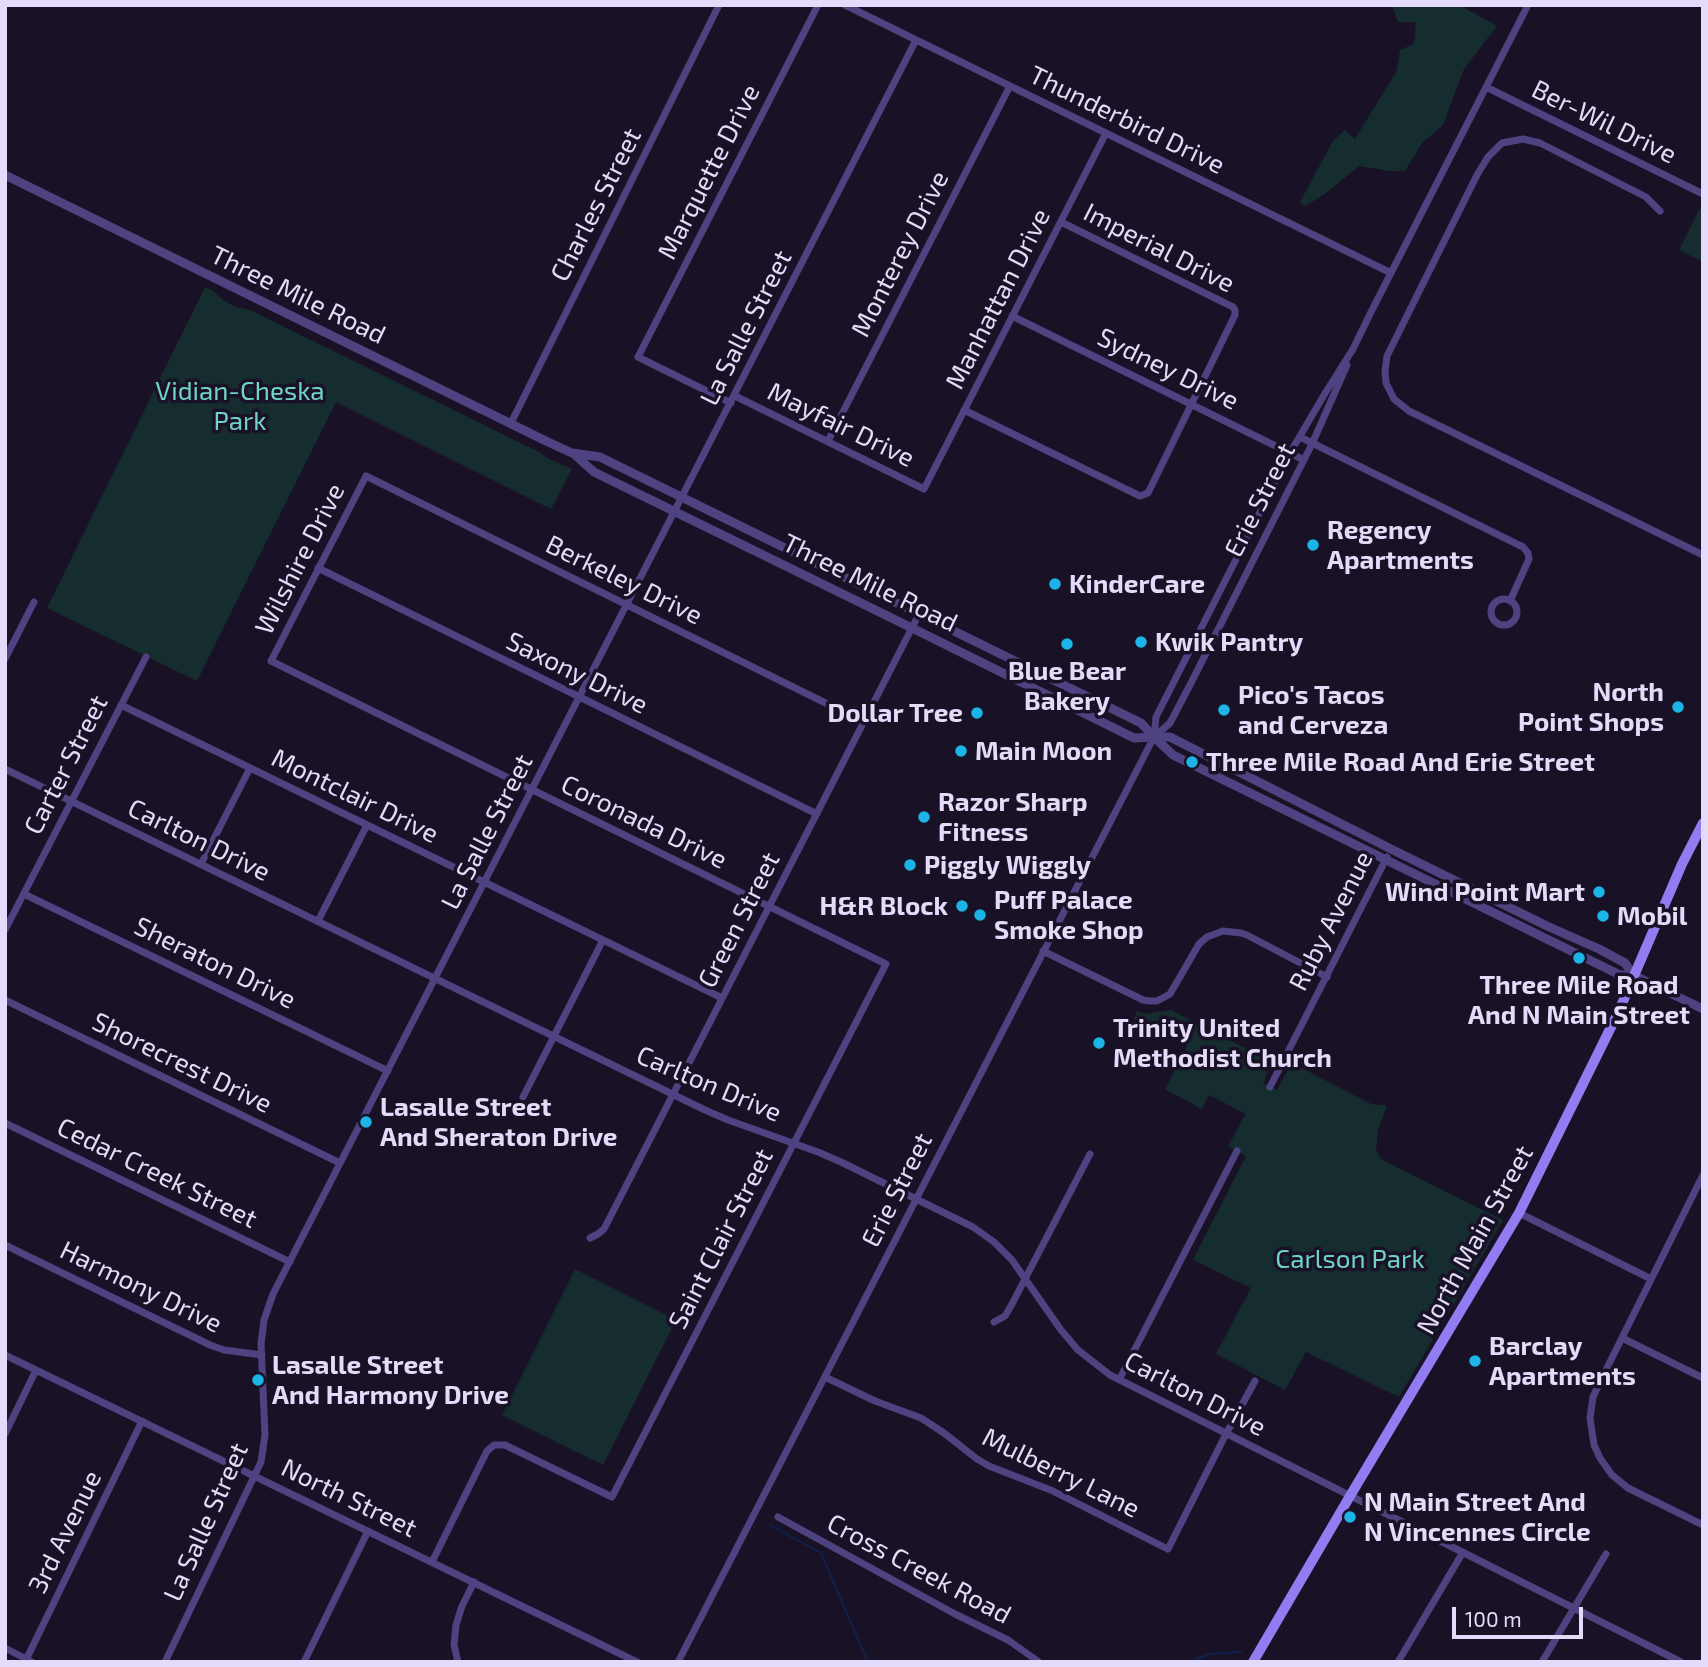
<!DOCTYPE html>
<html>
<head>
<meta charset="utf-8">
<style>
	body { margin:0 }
	#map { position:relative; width:1708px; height:1667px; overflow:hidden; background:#191226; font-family:"Exo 2",sans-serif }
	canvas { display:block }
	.frame { position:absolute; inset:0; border:7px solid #e4dbfb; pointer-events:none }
	.scale { position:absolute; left:1452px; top:1607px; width:131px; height:32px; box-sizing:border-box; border:4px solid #e4dbfb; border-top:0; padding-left:9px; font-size:21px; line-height:24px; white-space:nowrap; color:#e4dbfb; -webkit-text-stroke:5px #191226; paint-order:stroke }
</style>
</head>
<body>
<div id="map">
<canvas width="1708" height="1667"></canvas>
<div class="frame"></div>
<div class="scale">100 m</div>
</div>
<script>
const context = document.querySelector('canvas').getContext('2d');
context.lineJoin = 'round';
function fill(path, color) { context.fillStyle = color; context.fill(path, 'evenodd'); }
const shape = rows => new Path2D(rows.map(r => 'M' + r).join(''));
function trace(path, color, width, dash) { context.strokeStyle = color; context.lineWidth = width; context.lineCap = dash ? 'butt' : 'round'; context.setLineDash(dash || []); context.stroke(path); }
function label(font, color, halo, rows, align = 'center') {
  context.font = font + ' "Exo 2",sans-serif'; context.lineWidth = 7; context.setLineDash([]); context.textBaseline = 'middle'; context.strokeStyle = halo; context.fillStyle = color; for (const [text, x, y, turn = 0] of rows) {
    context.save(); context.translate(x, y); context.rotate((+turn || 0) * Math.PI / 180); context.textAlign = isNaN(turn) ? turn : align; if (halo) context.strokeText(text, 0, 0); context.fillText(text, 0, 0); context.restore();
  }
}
const green = shape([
	[1392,5,1459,5,1497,26,1464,69,1443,125,1422,143,1405,171,1390,171,1359,166,1325,194,1305,206,1300,202,1333,141,1345,130,1355,139,1397,70,1400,50,1414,44,1416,22,1398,22],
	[1700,208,1703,209,1703,262,1679,250],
	[205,287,212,290,223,300,236,307,250,310,539,452,547,458,572,469,551,509,336,402,197,681,47,608],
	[1171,1010,1272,1062,1263,1083,1277,1090,1292,1063,1371,1104,1387,1106,1378,1130,1376,1150,1381,1159,1503,1220,1399,1397,1306,1352,1285,1390,1216,1354,1251,1288,1193,1260,1246,1156,1228,1146,1246,1114,1209,1095,1202,1109,1165,1089,1187,1046,1134,1019,1137,1011,1145,1014],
	[575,1269,676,1320,603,1465,502,1415]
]);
const stream = shape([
	[770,1525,821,1553,868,1662],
	[1194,1662,1196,1659,1211,1654,1241,1652]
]);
const minor = shape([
	[845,5,1391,273],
	[1486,87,1703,194],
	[1660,211,1646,197,1540,143,1523,139,1502,143,1488,157,1477,175,1387,356,1385,371,1386,383,1394,399,1409,411,1703,555],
	[1012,316,1304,460],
	[1352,351,1371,312,1528,5],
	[735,396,924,489,1106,133],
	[731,403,638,357,818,5],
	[964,410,1140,496,1148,493,1235,315,1235,310,1233,307,1061,222],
	[511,423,719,5],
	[1300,437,1523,547,1528,553,1529,559,1510,601],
	[828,441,1010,86],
	[318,568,817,814],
	'1491 612a13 13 0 1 1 26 0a13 13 0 1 1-26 0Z',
	[5,659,34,602],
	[121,705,722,998],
	[1154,737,1170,723,1191,683,1312,444,1347,365],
	[5,769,705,1110,728,1120,818,1152,841,1162,973,1227,994,1242,1012,1260,1061,1330,1078,1350,1110,1375,1681,1662],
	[201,864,250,768],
	[24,894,388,1071],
	[318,921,367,825],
	[5,930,146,657],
	[1043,951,1143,1000,1150,1001,1157,1001,1170,994,1199,944,1207,937,1223,931,1241,933,1247,935,1327,977],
	[5,1000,340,1163],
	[1270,1087,1387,857],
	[523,1097,603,940],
	[5,1123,290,1262],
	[1703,1175,1599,1384,1593,1397,1590,1418,1594,1445,1600,1458,1612,1475,1628,1488,1703,1525],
	[1519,1213,1651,1279],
	[590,1238,598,1234,604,1229,919,614],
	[5,1245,210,1345,224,1350,262,1355],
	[994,1322,1005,1316,1012,1304,1090,1154],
	[1622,1338,1703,1378],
	[5,1355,637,1662],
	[825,1377,875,1401,921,1418,944,1433,977,1459,989,1466,1053,1491,1168,1549,1226,1434,1255,1381],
	[1119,1380,1237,1151],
	[5,1434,36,1370],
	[778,1517,955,1614,1008,1640,1039,1662],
	[432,1562,487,1451,494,1445,505,1445,612,1497,886,964,271,661,366,476,864,722],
	[5,1648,32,1662],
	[25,1662,142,1421],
	[165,1662,261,1462,265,1435,261,1344,264,1320,273,1294,916,40],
	[304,1662,368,1531],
	[458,1662,454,1645,456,1625,462,1606,474,1582],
	[678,1662,1154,737,1156,717,1290,453,1324,395,1353,349],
	[1398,1662,1463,1552],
	[1542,1662,1606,1554]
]);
const tertiary = shape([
	[5,175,548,442,572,453,600,457,1141,723,1154,737],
	[574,454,594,472,912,628,1134,738,1154,737],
	[1633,975,1625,963,1599,949,1547,926,1391,849,1170,737,1154,737,1173,755,1620,975,1633,975,1703,1009]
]);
const secondary = shape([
	[1253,1662,1350,1496,1519,1213,1618,1013,1682,864,1703,823]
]);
const markers = [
	[1313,545,7,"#1cb4e7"],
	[1055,584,7,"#1cb4e7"],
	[1141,642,7,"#1cb4e7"],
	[1067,644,7,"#1cb4e7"],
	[1678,707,7,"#1cb4e7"],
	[1224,710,7,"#1cb4e7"],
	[977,713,7,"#1cb4e7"],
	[961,751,7,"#1cb4e7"],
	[1192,762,7,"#1cb4e7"],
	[924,817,7,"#1cb4e7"],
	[910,865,7,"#1cb4e7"],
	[1599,892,7,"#1cb4e7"],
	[962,906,7,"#1cb4e7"],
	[980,915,7,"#1cb4e7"],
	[1603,916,7,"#1cb4e7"],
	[1579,958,7,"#1cb4e7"],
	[1099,1043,7,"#1cb4e7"],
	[366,1122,7,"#1cb4e7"],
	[1475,1361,7,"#1cb4e7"],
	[258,1380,7,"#1cb4e7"],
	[1350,1517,7,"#1cb4e7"]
];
const streetNames = [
	["Thunderbird Drive",1127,120,26],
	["Ber-Wil Drive",1604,122,26],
	["Marquette Drive",709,172,-63],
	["Charles Street",596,205,-63],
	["Imperial Drive",1159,248,27],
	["Monterey Drive",900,254,-63],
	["Three Mile Road",298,295,26],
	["Manhattan Drive",998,299,-63],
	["La Salle Street",746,328,-63],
	["Sydney Drive",1168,369,26],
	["Mayfair Drive",841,425,26],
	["Erie Street",1260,500,-63],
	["Wilshire Drive",300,559,-63],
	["Berkeley Drive",624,580,26],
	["Three Mile Road",870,583,26],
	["Saxony Drive",577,673,26],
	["Carter Street",66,765,-63],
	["Montclair Drive",355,796,26],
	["Coronada Drive",644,822,26],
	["La Salle Street",487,832,-63],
	["Carlton Drive",199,840,26],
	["Green Street",739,920,-63],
	["Ruby Avenue",1331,921,-63],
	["Sheraton Drive",215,963,26],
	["Shorecrest Drive",182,1063,26],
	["Carlton Drive",709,1084,23],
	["Cedar Creek Street",157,1173,26],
	["Erie Street",897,1190,-63],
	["Saint Clair Street",721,1239,-63],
	["North Main Street",1475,1240,-61],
	["Harmony Drive",141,1287,26],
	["Carlton Drive",1195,1394,27],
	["Mulberry Lane",1061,1473,26],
	["North Street",349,1498,26],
	["La Salle Street",206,1522,-66],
	["3rd Avenue",65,1532,-64],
	["Cross Creek Road",919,1569,28]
];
const parkNames = [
	["Vidian-Cheska",240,391],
	["Park",240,421],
	["Carlson Park",1350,1259]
];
const poiNames = [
	["Regency",1327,530],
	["Apartments",1327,560],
	["KinderCare",1069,584],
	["Kwik Pantry",1155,642],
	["Blue Bear",1067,671,"center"],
	["Bakery",1067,701,"center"],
	["North",1664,692,"right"],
	["Point Shops",1664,722,"right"],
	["Pico's Tacos",1238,695],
	["and Cerveza",1238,725],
	["Dollar Tree",963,713,"right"],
	["Main Moon",975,751],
	["Three Mile Road And Erie Street",1206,762],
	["Razor Sharp",938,802],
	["Fitness",938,832],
	["Piggly Wiggly",924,865],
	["Wind Point Mart",1585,892,"right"],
	["Puff Palace",994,900],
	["Smoke Shop",994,930],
	["H&R Block",948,906,"right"],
	["Mobil",1617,916],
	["Three Mile Road",1579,985,"center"],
	["And N Main Street",1579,1015,"center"],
	["Trinity United",1113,1028],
	["Methodist Church",1113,1058],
	["Lasalle Street",380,1107],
	["And Sheraton Drive",380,1137],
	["Barclay",1489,1346],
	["Apartments",1489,1376],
	["Lasalle Street",272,1365],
	["And Harmony Drive",272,1395],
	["N Main Street And",1364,1502],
	["N Vincennes Circle",1364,1532]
];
fill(green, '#162d2f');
trace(stream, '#121e44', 2.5);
trace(minor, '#4e4280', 7);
trace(tertiary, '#4e4280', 9);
trace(secondary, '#917cf1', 10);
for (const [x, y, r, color] of markers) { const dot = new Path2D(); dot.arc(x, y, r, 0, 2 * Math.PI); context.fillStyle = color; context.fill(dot); trace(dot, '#191226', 2.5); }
label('26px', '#e4dbfb', '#191226', streetNames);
label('26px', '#6ed4ca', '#191226', parkNames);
label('bold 26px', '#e4dbfb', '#191226', poiNames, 'left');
</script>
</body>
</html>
